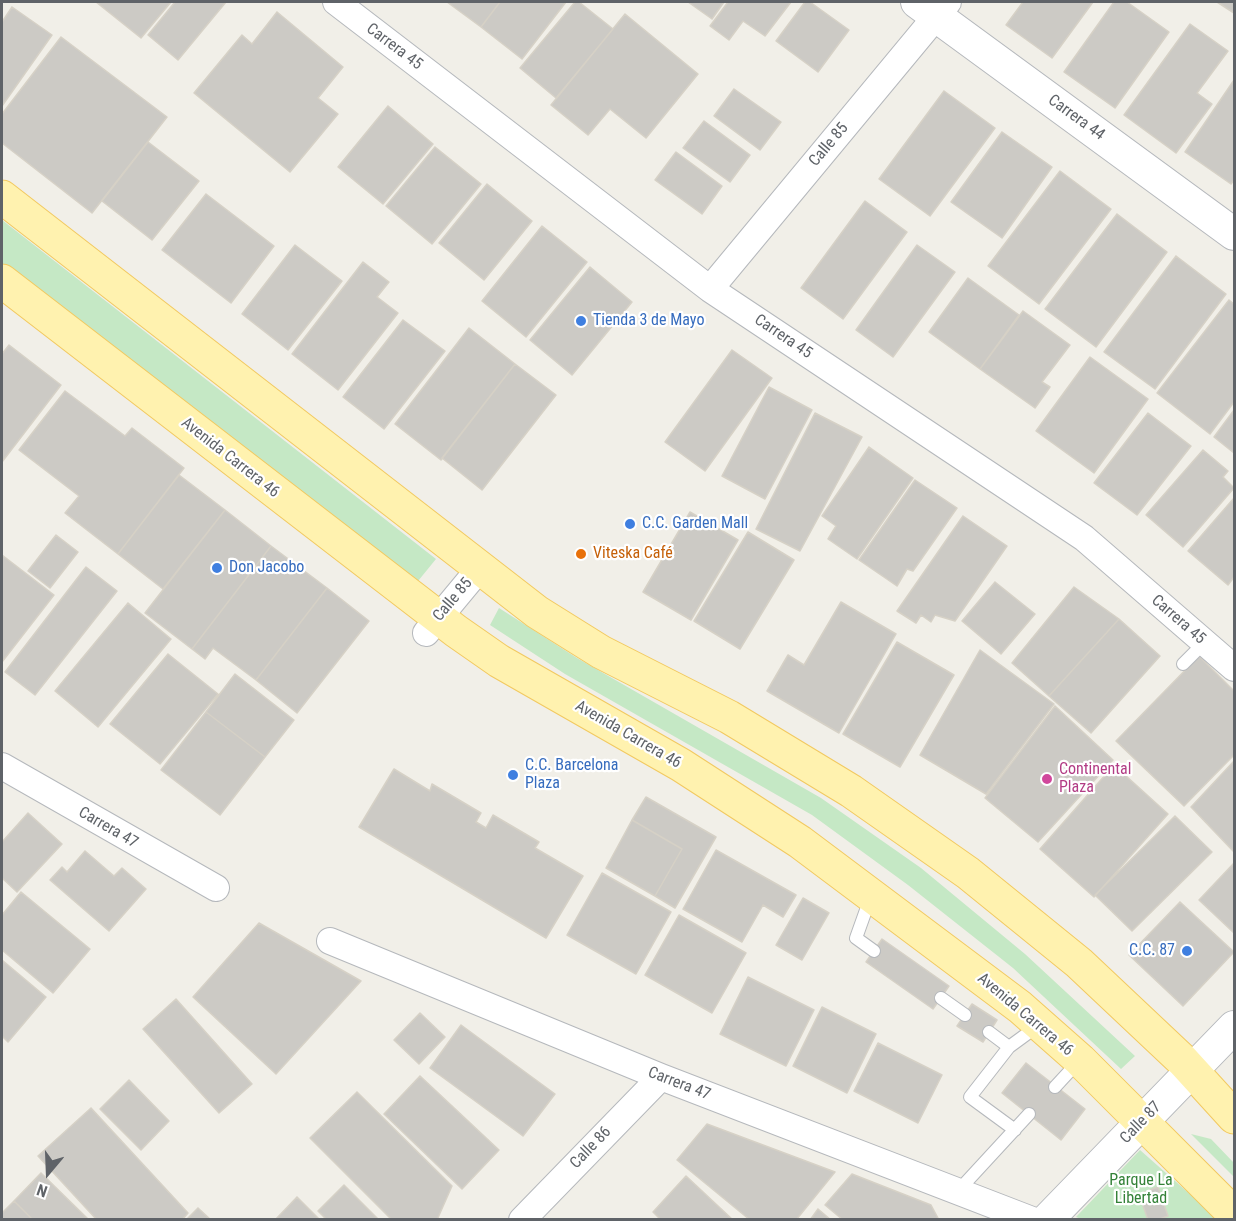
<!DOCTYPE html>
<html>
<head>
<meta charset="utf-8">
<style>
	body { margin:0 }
	#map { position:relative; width:1236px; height:1221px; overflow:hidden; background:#f1efe8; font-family:"Roboto Condensed",sans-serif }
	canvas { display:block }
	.frame { position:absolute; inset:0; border:3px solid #5f6368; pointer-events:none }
	.north { position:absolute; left:18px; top:1143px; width:60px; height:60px; -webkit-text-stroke:4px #fff; paint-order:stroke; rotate:199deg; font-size:16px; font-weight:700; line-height:24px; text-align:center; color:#5f6368 }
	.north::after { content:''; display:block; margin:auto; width:21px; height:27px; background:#5f6368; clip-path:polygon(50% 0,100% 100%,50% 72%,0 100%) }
</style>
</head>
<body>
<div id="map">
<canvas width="1236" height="1221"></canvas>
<div class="frame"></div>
<div class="north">N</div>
</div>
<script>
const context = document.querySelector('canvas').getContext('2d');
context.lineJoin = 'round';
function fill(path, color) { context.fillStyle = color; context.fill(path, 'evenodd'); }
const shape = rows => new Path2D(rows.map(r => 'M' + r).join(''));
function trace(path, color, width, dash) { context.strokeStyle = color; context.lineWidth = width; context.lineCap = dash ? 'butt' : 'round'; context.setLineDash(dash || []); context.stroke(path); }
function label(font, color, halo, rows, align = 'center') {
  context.font = font + ' "Roboto Condensed",sans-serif'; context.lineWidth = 4.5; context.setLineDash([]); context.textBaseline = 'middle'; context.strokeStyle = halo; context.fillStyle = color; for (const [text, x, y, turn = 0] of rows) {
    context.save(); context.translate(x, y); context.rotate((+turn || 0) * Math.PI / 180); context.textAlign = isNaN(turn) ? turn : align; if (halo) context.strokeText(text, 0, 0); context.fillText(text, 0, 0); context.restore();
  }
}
const green = shape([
	[2,220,436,559,414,586,2,264],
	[499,608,577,658,821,798,921,868,1025,954,1135,1056,1121,1069,1013,968,908,885,812,815,565,674,490,625],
	[1191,1134,1211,1139,1234,1163,1234,1177],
	[1140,1150,1218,1219,1084,1220,1076,1217]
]);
const building = shape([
	[96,2,171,2,141,38,96,2],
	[175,2,226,2,178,60,148,35,175,2],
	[447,2,500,2,481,27,447,2],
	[500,2,566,2,522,59,481,27,500,2],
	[575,2,579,2,613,29,556,98,520,68,575,2],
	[688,2,724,2,712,19,688,2],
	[728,2,791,2,765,36,743,21,729,40,710,26,728,2],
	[805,2,810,2,849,30,818,72,776,41,805,2],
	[1023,2,1093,2,1052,58,1006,25,1023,2],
	[1114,2,1127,2,1169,32,1115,108,1064,72,1114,2],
	[1217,2,1234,2,1234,13,1217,2],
	[12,7,52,35,2,106,2,22,12,7],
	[277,12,343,67,318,98,338,114,290,172,194,93,242,35,252,44,277,12],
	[625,14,698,74,646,138,610,109,588,135,551,105,625,14],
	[1190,24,1228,51,1197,93,1212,104,1176,153,1124,115,1190,24],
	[61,37,167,117,92,213,2,143,2,114,61,37],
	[1234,80,1234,180,1231,184,1185,152,1234,80],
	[734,89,781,122,760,150,714,116,734,89],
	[944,91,995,128,930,216,879,179,944,91],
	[388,106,433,144,383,204,338,167,388,106],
	[704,121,750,155,730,182,683,148,704,121],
	[1002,132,1052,167,1002,238,951,202,1002,132],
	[148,142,199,181,152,240,102,201,148,142],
	[435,147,481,184,432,244,386,206,435,147],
	[676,152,722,186,702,214,655,180,676,152],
	[1060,171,1111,209,1039,304,988,266,1060,171],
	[487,184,532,221,484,280,439,243,487,184],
	[206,194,274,246,231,303,162,250,206,194],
	[865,201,907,232,843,319,801,288,865,201],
	[1117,214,1167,252,1096,347,1045,309,1117,214],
	[542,226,587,262,526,337,482,301,542,226],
	[295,245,342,281,288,350,242,314,295,245],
	[917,245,955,272,893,357,856,330,917,245],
	[1176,256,1226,294,1155,389,1104,352,1176,256],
	[363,262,389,282,377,297,398,313,338,390,292,354,363,262],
	[590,267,632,302,572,375,530,340,590,267],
	[968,278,1019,315,980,369,929,332,968,278],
	[1229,300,1234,304,1234,402,1210,434,1157,393,1229,300],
	[1023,311,1070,345,1042,382,1050,387,1035,408,980,369,1023,311],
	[403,320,445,351,384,429,343,397,403,320],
	[469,328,515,364,441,460,395,424,469,328],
	[9,345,61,385,2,462,2,354,9,345],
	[732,350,772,378,705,471,665,442,732,350],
	[1090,357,1148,399,1094,473,1036,431,1090,357],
	[515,364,556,395,482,490,442,458,515,364],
	[769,387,812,410,765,499,722,476,769,387],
	[65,391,125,436,132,428,184,468,118,554,65,513,79,496,19,450,65,391],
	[1234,410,1234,453,1214,437,1234,410],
	[815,413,862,437,800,551,756,529,815,413],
	[1148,413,1191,446,1137,515,1094,483,1148,413],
	[869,447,913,478,857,559,828,539,836,526,822,516,869,447],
	[1203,450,1228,471,1223,477,1234,488,1183,547,1146,515,1203,450],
	[179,475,225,510,163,589,118,554,179,475],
	[915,480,957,508,913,571,907,569,897,586,859,560,915,480],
	[1234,498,1234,577,1228,585,1188,551,1234,498],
	[225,510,271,546,192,649,145,613,225,510],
	[690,512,738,540,691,620,643,592,690,512],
	[963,516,1007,546,955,621,935,615,931,622,921,615,916,623,897,611,963,516],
	[748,532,794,560,740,649,694,621,748,532],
	[56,535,78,552,50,588,28,571,56,535],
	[271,546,327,588,256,680,213,648,205,659,192,649,271,546],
	[2,555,54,595,2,662,2,555],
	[86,567,117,591,35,695,5,672,86,567],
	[995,582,1035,614,1001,654,962,621,995,582],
	[1074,587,1119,619,1049,696,1012,663,1074,587],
	[327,588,369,621,297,713,256,680,327,588],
	[841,602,896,634,839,733,767,691,788,655,804,665,841,602],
	[128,603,171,639,98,727,55,691,128,603],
	[1119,619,1160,656,1091,733,1049,696,1119,619],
	[897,642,954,675,900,767,843,734,897,642],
	[980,650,1054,704,986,794,920,755,980,650],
	[168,654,218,694,160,764,110,724,168,654],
	[1199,656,1234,691,1234,755,1184,806,1116,741,1199,656],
	[235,674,294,720,265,757,206,712,235,674],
	[1055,706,1113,760,1038,842,985,798,1055,706],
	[206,712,265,757,220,815,161,770,206,712],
	[1234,761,1234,852,1191,807,1234,761],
	[1114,765,1168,814,1094,897,1040,849,1114,765],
	[394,769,430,791,432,784,481,813,476,822,486,828,493,815,539,842,535,848,583,876,546,938,359,827,394,769],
	[646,797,716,837,675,908,655,896,682,849,632,820,646,797],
	[28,813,62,844,17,892,2,878,2,842,28,813],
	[1175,816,1212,852,1132,931,1095,895,1175,816],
	[632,820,682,849,655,896,606,868,632,820],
	[716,850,796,895,783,917,763,905,742,942,683,909,716,850],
	[85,851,114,876,122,868,146,889,109,931,50,880,62,867,67,872,85,851],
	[1234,863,1234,933,1199,900,1234,863],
	[602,873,671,912,636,974,567,935,602,873],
	[21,892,90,949,53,993,2,950,2,915,21,892],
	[803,898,829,913,802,960,776,945,803,898],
	[1180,902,1234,952,1183,1006,1129,955,1180,902],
	[679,915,746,953,712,1013,645,975,679,915],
	[259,923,361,981,276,1074,193,997,259,923],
	[882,939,949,986,933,1009,866,962,882,939],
	[2,960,46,997,8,1042,2,1036,2,960],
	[748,977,814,1010,786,1066,720,1034,748,977],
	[176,999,252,1084,219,1113,143,1029,176,999],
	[972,1004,997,1020,983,1042,957,1026,972,1004],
	[822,1007,876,1034,847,1093,793,1066,822,1007],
	[420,1013,445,1037,419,1064,394,1040,420,1013],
	[461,1025,555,1094,523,1136,430,1068,461,1025],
	[878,1043,942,1075,918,1123,854,1091,878,1043],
	[1026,1063,1085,1109,1061,1140,1002,1093,1026,1063],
	[420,1076,499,1150,462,1189,384,1114,420,1076],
	[129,1080,169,1121,141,1150,100,1109,129,1080],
	[357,1092,452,1186,437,1220,392,1220,310,1138,357,1092],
	[91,1108,188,1213,182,1220,97,1220,38,1156,91,1108],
	[707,1124,835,1172,796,1220,750,1220,677,1160,707,1124],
	[41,1173,89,1220,33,1220,14,1201,41,1173],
	[852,1174,931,1205,939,1220,843,1220,825,1205,852,1174],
	[686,1176,733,1220,661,1220,653,1212,686,1176],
	[344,1185,379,1220,327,1220,318,1211,344,1185],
	[1158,1187,1168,1216,1157,1220,1148,1220,1139,1194,1158,1187],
	[297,1197,320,1220,275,1220,297,1197],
	[14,1201,33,1220,2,1220,2,1213,14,1201],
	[198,1208,211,1220,186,1220,198,1208],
	[818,1209,831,1220,810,1220,818,1209]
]);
const service = shape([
	[1183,664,1205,642],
	[871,896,856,938,874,951],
	[941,998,965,1015],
	[989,1032,1009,1047,1039,1025],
	[1009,1047,970,1097,1015,1130],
	[1055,1087,1079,1061],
	[958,1191,1029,1114]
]);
const minor = shape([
	[336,2,710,289,1084,538,1234,668],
	[710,289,948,2],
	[426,633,480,568],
	[2,766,216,888],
	[330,941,661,1077,1032,1220],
	[522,1220,661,1077]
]);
const tertiary = shape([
	[917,2,1234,234],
	[1047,1220,1234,1027]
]);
const primary = shape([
	[2,197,537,612,601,652,729,717,851,791,968,873,1079,963,1183,1061,1234,1117],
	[2,281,456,631,499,661,681,765,800,842,1020,1007,1080,1060,1234,1214]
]);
const markers = [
	[581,321,6,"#3f7fe0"],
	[630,524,6,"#3f7fe0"],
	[581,554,6,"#e8710a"],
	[217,568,6,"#3f7fe0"],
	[513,775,6,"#3f7fe0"],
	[1047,779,6,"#d1479c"],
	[1187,951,6,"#3f7fe0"]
];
const streetNames = [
	["Carrera 45",394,47,37],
	["Carrera 44",1076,118,36],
	["Calle 85",829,145,-50],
	["Carrera 45",783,337,34],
	["Avenida Carrera 46",230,458,38],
	["Calle 85",453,600,-50],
	["Carrera 45",1178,620,41],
	["Avenida Carrera 46",628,735,30],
	["Carrera 47",108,828,30],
	["Avenida Carrera 46",1025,1015,40],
	["Carrera 47",679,1084,21],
	["Calle 87",1141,1123,-46],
	["Calle 86",591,1148,-46]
];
const shopNames = [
	["Tienda 3 de Mayo",593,321],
	["C.C. Garden Mall",642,524],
	["Don Jacobo",229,568],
	["C.C. Barcelona",525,766],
	["Plaza",525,784],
	["C.C. 87",1175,951,"right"]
];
const foodNames = [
	["Viteska Café",593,554]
];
const hotelNames = [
	["Continental",1059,770],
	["Plaza",1059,788]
];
const parkNames = [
	["Parque La",1141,1181],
	["Libertad",1141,1199]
];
fill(green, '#c5e8c5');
fill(building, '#cccac5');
trace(building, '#d6d1c6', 1.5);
trace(service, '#b5b8bc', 14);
trace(minor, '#b5b8bc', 28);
trace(tertiary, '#b5b8bc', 34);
trace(primary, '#f2c960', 35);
trace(service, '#fff', 12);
trace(minor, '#fff', 26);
trace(tertiary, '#fff', 32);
trace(primary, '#fff2af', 33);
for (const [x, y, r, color] of markers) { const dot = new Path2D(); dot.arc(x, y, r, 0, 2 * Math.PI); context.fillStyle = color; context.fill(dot); trace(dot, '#fff', 2); }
label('16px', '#5f6368', '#fff', streetNames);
label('16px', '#366cbe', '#fff', shopNames, 'left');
label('16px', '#c56008', '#fff', foodNames, 'left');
label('16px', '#b23c85', '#fff', hotelNames, 'left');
label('16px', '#348238', '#fff', parkNames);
</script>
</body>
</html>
